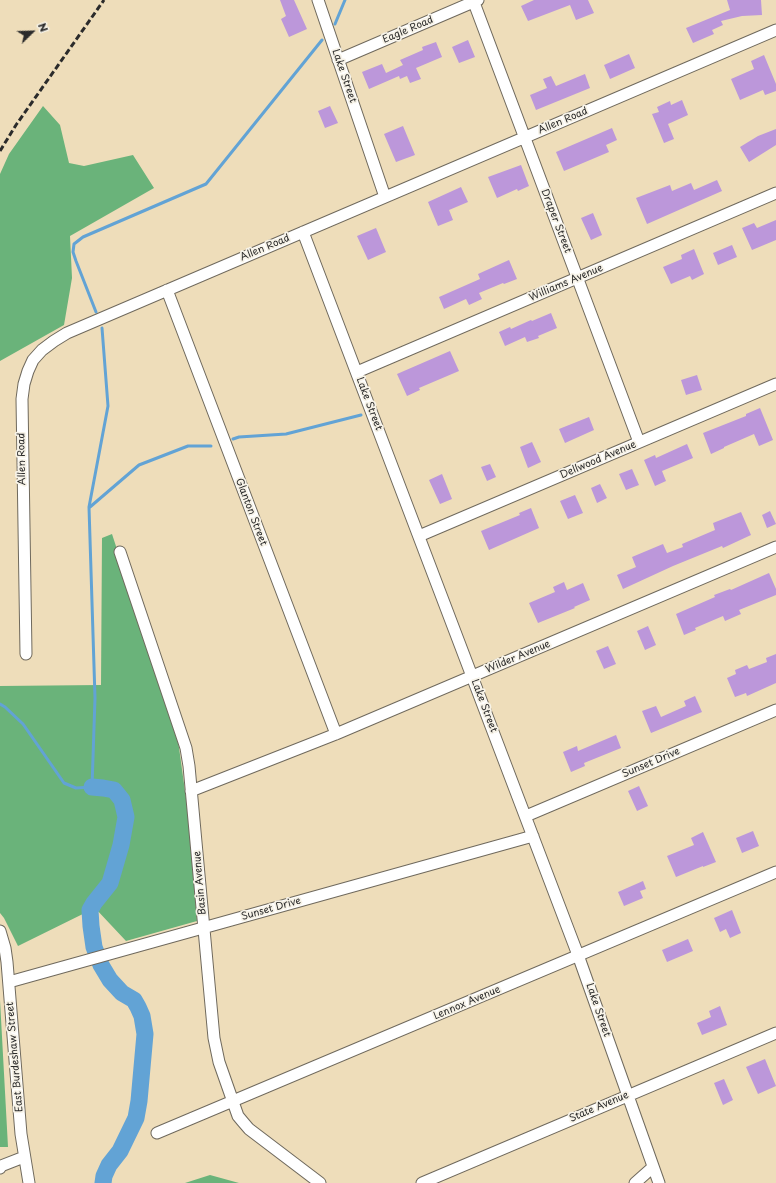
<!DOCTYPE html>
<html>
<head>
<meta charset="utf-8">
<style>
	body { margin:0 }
	#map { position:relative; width:776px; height:1183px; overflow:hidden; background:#eeddba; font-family:"Playpen Sans",sans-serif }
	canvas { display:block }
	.north { position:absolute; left:12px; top:12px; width:40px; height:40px; -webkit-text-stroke:3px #f7f3e8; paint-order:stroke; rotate:67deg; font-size:11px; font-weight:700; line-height:16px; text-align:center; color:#2b2b2b }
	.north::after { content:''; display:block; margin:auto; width:14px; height:18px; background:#2b2b2b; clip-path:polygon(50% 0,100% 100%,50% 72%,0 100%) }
</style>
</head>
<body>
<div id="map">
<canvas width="776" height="1183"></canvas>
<div class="north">N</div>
</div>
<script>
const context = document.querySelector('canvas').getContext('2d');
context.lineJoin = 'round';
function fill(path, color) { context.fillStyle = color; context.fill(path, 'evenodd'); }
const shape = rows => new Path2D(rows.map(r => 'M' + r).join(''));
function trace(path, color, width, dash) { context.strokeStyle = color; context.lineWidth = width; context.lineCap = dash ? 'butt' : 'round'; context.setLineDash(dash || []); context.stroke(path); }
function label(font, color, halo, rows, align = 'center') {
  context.font = font + ' "Playpen Sans",sans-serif'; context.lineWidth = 3.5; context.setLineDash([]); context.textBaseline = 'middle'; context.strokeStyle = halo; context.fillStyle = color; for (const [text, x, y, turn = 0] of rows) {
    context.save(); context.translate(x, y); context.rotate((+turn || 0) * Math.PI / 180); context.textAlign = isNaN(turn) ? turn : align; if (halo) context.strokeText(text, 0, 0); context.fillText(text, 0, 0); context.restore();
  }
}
const forest = shape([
	[43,106,60,125,69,163,84,166,133,155,154,188,70,236,72,278,64,325,0,361,0,174,9,154],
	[112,534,177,733,188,813,197,921,126,941,95,908,18,946,4,918,0,913,0,686,101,685,102,538],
	[0,1000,8,1147,0,1147],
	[210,1175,239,1183,185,1183]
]);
const stream = shape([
	[335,24,345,0],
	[96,312,76,261,73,252,74,244,83,237,206,184,322,40],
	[233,439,239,437,286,434,361,415],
	[90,507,139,465,188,446,211,446],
	[0,704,5,707,23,724,64,783,76,788,92,787,95,698,89,507,108,406,102,328]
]);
const river = shape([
	[92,787,103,788,114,790,122,800,126,817,121,845,110,883,94,903,90,910,91,926,94,947,101,965,110,980,122,993,134,1000,138,1007,142,1016,145,1034,139,1101,136,1118,120,1151,109,1165,104,1176,103,1183]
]);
const building = shape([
	[280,0,294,0,307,29,289,37,281,19,286,16],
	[534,0,588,0,594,13,576,20,570,5,528,21,521,6],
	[727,0,761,0,762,15,742,16,721,21,723,25,712,30,714,34,693,43,686,28,730,10],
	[468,40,475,57,459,63,452,47],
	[436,42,442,57,416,68,421,79,410,83,407,76,400,79,399,76,369,89,362,72,382,64,386,73,403,65,400,60,423,50,422,47],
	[629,54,635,68,610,79,604,65],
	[764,55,776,84,776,91,765,95,763,90,740,100,731,79,754,69,751,61],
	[585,74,590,88,536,110,530,95,547,88,543,79,551,76,556,86],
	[682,100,688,115,668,124,674,139,664,143,652,114,659,112,657,107,670,101,671,105],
	[330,106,338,123,325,128,318,111],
	[403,126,415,155,396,162,384,134],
	[612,128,617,140,606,145,609,152,564,171,556,152],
	[776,129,776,145,749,162,740,147,758,136],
	[521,165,529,186,518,191,517,189,497,198,488,177],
	[717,180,722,191,647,224,636,198,670,185,672,191,691,183,694,190],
	[461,187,468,202,449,210,453,220,438,226,428,202],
	[593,213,602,235,591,240,581,218],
	[776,220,776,240,752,250,742,228,754,223,757,228],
	[376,228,386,252,368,260,357,236],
	[732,245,737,257,718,265,713,253],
	[694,249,704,274,692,280,690,276,671,284,663,267,682,259,681,255],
	[509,260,517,279,504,284,503,283,479,293,482,299,469,305,466,299,444,309,439,297,480,279,478,274],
	[551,313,557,328,538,336,539,338,527,342,525,337,505,346,499,332,510,327,511,329,531,320,532,321],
	[450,351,459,371,419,388,420,390,407,396,397,374],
	[697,375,702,390,686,395,681,380],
	[760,408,773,440,759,446,754,434,724,447,724,448,711,454,703,433,746,416,746,414],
	[589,417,594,430,565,443,559,429],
	[532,442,541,462,528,468,520,447],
	[687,444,693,458,662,471,666,481,655,486,644,460,655,455,656,458],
	[490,464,496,477,487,481,481,467],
	[632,469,639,485,626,490,619,474],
	[442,474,452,499,440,504,429,480],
	[600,484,607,498,597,503,591,488],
	[575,495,583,513,568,519,560,501],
	[531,508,539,528,489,550,481,531,520,515,519,513],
	[770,511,776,524,767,528,762,515],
	[741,512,751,535,723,548,722,546,673,566,623,589,617,575,636,567,632,557,663,544,667,553,683,547,682,544,715,530,713,523],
	[769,573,776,589,776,595,739,610,741,614,725,621,723,616,695,628,696,630,684,635,676,614,715,597,714,595,730,589,731,590],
	[564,582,567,590,583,583,590,600,574,607,575,608,538,623,529,603,555,592,553,587],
	[648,626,656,645,645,650,637,631],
	[608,646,616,664,604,669,596,651],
	[776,654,776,683,747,696,746,693,735,697,727,678,736,674,735,670,747,665,749,669,767,662,766,658],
	[695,696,702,712,651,733,642,711,656,706,661,717,686,706,684,701],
	[616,735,621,748,584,763,585,766,571,772,563,752,577,746,578,751],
	[639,786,648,806,637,811,628,791],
	[753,831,759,846,742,853,736,838],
	[703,832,716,862,703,867,703,866,676,877,667,856,694,845,691,838],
	[643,881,646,889,640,891,643,898,624,906,618,892],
	[732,910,741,933,730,938,726,929,720,932,714,918],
	[688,939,693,951,667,962,662,950],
	[720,1006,727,1025,702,1035,697,1023,711,1017,709,1011],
	[765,1059,776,1086,758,1094,746,1067],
	[724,1079,733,1100,723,1105,714,1083]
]);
const minor = shape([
	[318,0,385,197],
	[473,0,639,442],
	[338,60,478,0],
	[303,232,578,955,659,1183],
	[167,290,336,734],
	[357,372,776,193],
	[419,536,776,384],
	[120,552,186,748,189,766,214,1038,219,1062,238,1116,243,1122,249,1129,320,1183],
	[26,654,22,399,24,384,28,371,33,360,42,350,54,341,67,333,776,30],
	[191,791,336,734,776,547],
	[526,816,776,710],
	[0,931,5,948,7,962,21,1134,29,1183],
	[9,982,533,836],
	[157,1133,776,872],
	[0,1168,1,1166,24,1157],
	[422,1183,776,1033],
	[635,1183,653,1167]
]);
const rail = shape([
	[0,151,16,125,104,0]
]);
const streetNames = [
	["Eagle Road",408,30,-23],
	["Lake Street",344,76,71],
	["Allen Road",563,121,-23],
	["Draper Street",556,221,69],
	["Allen Road",265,248,-23],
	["Williams Avenue",566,283,-23],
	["Lake Street",369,404,69],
	["Allen Road",22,459,-91],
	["Dellwood Avenue",598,460,-23],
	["Glanton Street",251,512,69],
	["Wilder Avenue",518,657,-23],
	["Lake Street",484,706,69],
	["Sunset Drive",651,763,-23],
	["Basin Avenue",200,883,-95],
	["Sunset Drive",271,909,-16],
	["Lennox Avenue",467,1003,-23],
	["Lake Street",598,1010,71],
	["East Burdeshaw Street",15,1057,-95],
	["State Avenue",599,1107,-23]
];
fill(forest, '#6ab37a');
trace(stream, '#62a3d5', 3);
trace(river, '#62a3d5', 17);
fill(building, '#bc97da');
trace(minor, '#6f695d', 13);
trace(minor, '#fff', 11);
trace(rail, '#2b2b2b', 3, [6, 3]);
label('10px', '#2b2b2b', '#f7f3e8', streetNames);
</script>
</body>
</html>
